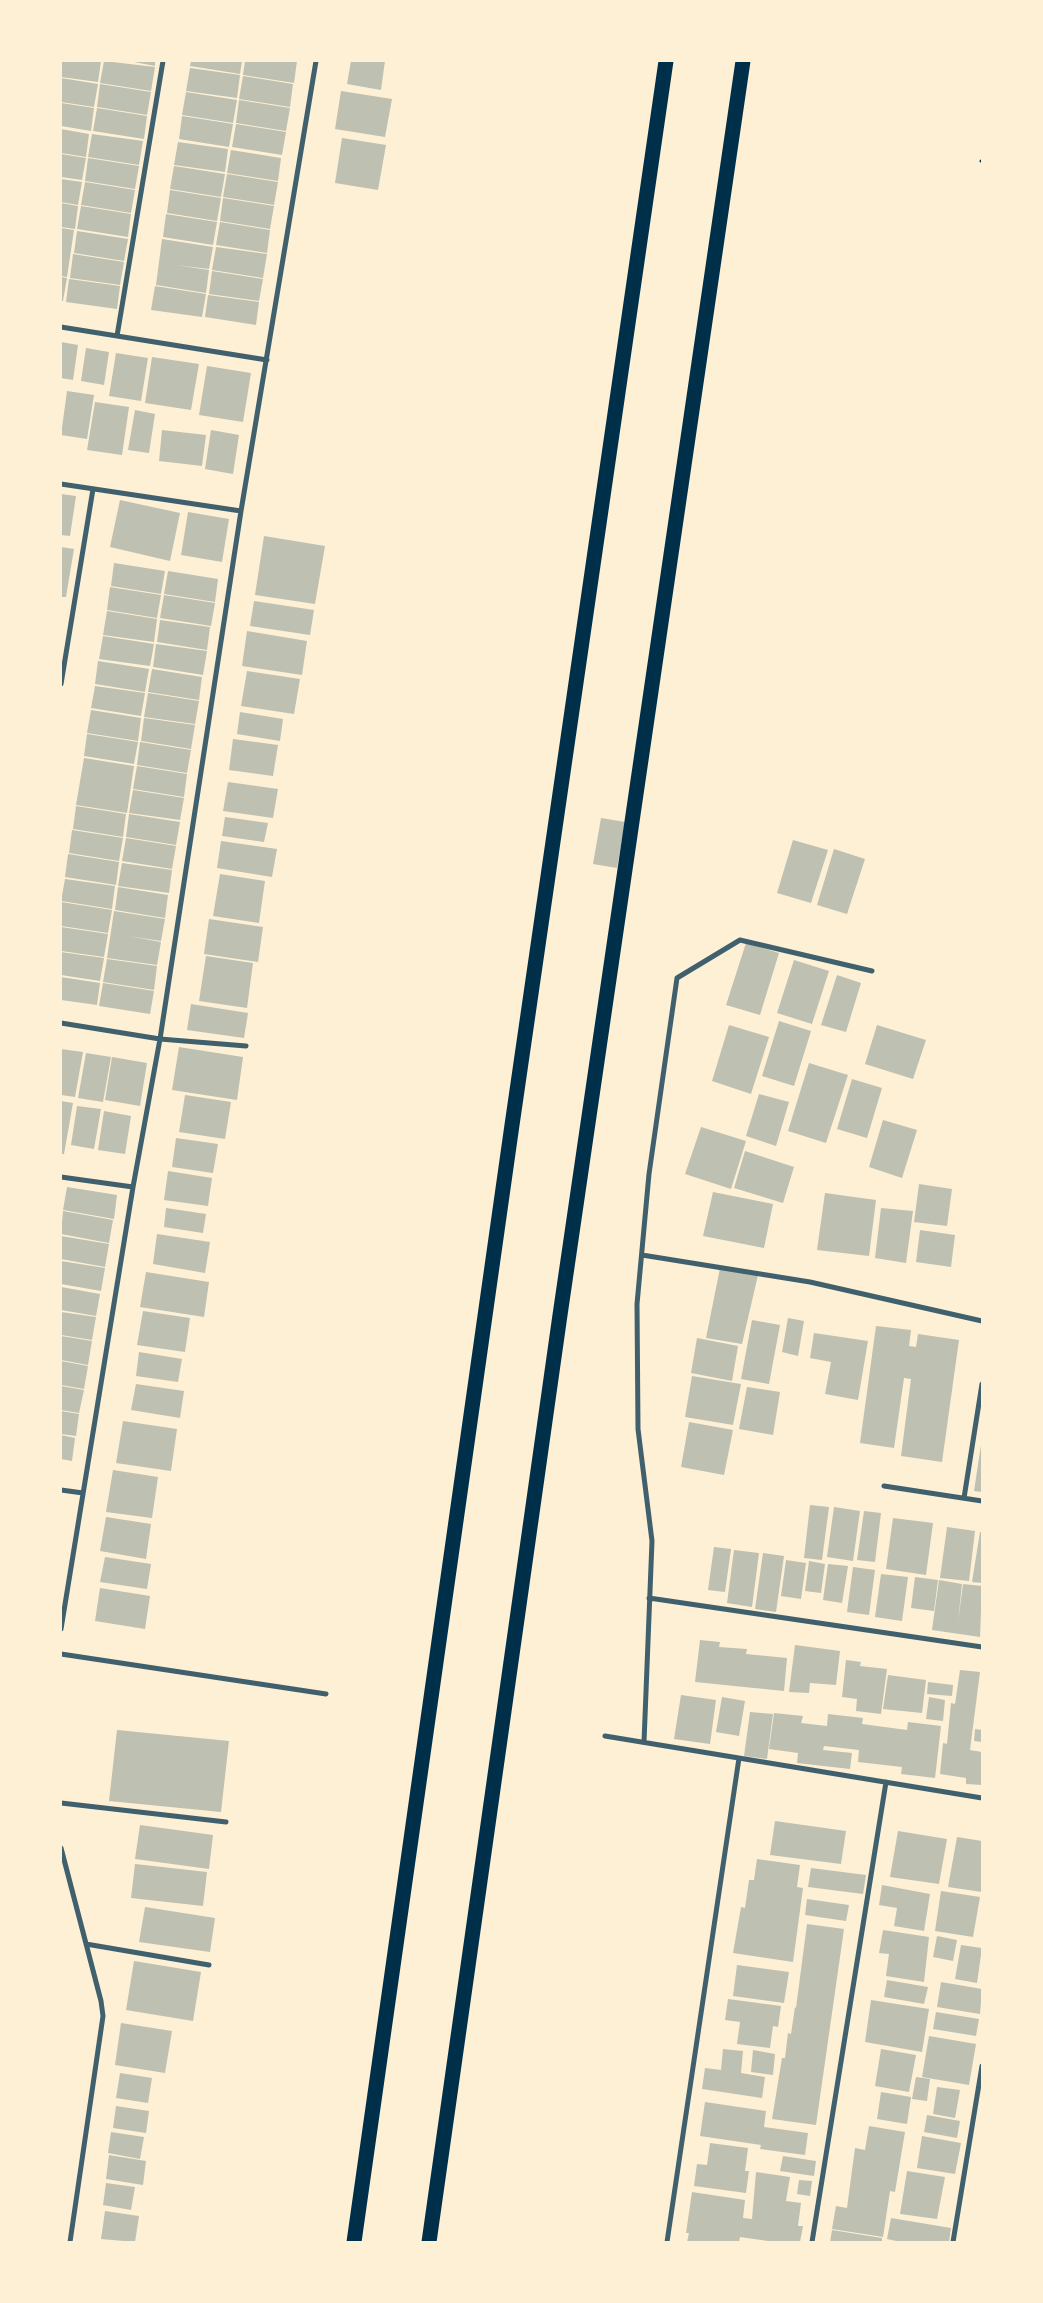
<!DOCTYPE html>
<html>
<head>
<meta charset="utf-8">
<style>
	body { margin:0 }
	#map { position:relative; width:1043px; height:2303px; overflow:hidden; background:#fdf0d5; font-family:"Nunito Sans",sans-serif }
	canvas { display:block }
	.frame { position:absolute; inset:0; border:62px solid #fdf0d5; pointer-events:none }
</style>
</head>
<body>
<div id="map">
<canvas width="1043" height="2303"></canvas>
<div class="frame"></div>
</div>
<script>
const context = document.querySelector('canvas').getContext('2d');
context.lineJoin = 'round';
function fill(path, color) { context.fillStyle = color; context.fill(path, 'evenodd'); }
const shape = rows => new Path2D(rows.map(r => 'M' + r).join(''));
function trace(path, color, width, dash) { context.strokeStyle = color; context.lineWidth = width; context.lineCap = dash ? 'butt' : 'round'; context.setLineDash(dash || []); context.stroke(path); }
const building = shape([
	[61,61,101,61,98,82,61,77],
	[104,61,155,67,151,91,100,83],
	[129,61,155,61,155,66],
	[191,61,242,61,240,74,190,66],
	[245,61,297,61,294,83,243,75],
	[351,61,385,61,381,90,347,84],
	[190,68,240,75,237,98,186,91],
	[243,76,293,84,290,107,239,99],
	[61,78,98,84,94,107,61,102],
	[100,84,151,92,147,115,97,107],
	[341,91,392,99,385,137,335,129],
	[186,92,237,100,233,123,182,115],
	[239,100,290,108,286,131,236,123],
	[61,103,94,108,91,131,61,126],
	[97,108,147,116,144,139,93,131],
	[182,116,233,124,229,147,179,139],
	[236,124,286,132,282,155,232,147],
	[61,129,89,134,86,157,61,153],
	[92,134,143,141,139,165,88,157],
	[342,138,386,145,378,190,335,183],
	[178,142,228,149,225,172,174,165],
	[231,150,281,158,278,181,227,173],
	[61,154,86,158,82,180,61,177],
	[88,158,139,166,135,189,85,181],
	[174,166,225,174,221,197,170,189],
	[227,174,278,182,274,205,223,197],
	[61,179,82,182,78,205,61,202],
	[85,182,135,190,131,213,81,205],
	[170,190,221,198,217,221,167,213],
	[223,198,274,206,270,229,220,221],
	[61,203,78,206,75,229,61,227],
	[81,206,131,214,128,237,77,229],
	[166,214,217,222,213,245,163,237],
	[220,222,270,230,267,253,216,245],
	[61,228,74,230,67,277,61,276],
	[77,231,128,239,124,261,74,253],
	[162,239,213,247,209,269,176,265,209,270,206,293,156,285],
	[216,247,267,254,263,278,212,270],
	[73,254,124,262,120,285,70,278],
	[212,271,263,279,259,301,209,294],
	[61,277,67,278,63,301,61,301],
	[69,279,120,286,117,309,66,302],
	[155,286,206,294,202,317,151,310],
	[208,295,259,302,256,325,205,317],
	[61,342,78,345,73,380,61,378],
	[86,348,109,352,104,385,81,381],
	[116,353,148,358,141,401,109,396],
	[152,357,199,364,191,410,145,403],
	[207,366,251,373,243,422,199,415],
	[67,391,94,395,87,439,61,435],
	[95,402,129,407,122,455,87,450],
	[135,410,155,414,149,453,128,450],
	[162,430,206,435,202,466,159,461],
	[211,430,239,435,233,474,205,469],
	[61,494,76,496,70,536,61,535],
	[120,500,180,513,170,561,110,547],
	[188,512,229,519,222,562,181,555],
	[264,536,325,546,315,604,255,595],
	[61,547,74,549,66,597,61,597],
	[114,563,165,571,161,594,111,586],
	[168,571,218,579,215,602,164,594],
	[110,587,161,595,157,618,107,610],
	[164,595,215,603,211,626,160,618],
	[254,601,314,610,310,635,250,626],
	[107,611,157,619,154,642,103,635],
	[160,620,210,627,207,650,157,642],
	[247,631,307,641,302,675,242,666],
	[103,636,154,644,150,666,99,659],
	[156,644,207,651,203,675,153,667],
	[98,661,149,669,145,692,95,684],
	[152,669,202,677,199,700,148,692],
	[247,671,300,679,294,714,241,706],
	[95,686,145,693,141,716,91,708],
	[148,693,199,701,195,724,144,717],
	[91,710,141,718,138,741,87,733],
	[240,712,283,719,280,741,237,734],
	[144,718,195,725,191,749,141,741],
	[87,734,138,742,134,764,84,756],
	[233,739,278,745,273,776,229,770],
	[140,742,191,750,187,773,137,765],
	[84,758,134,766,127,813,76,805],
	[137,766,187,774,184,797,133,789],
	[228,782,278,789,273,818,223,811],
	[133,790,184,798,180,820,129,813],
	[76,806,126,814,123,837,73,829],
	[129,814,180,822,176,845,126,837],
	[225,817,268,823,264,842,222,836],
	[601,818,625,822,617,868,593,864],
	[72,830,123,838,119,861,69,853],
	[126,838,176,846,172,869,122,861],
	[793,840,828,850,811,903,777,893],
	[221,841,277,849,272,877,217,868],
	[834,849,865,859,847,914,817,905],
	[68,854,119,862,116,885,65,877],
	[122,863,172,870,169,893,118,886],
	[220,874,265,881,259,923,213,916],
	[65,879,115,886,112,909,61,901],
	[118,887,168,895,165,918,115,910],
	[61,902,112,910,108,933,61,926],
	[114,911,165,919,161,941,128,936,161,942,157,965,107,958],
	[209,919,263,927,258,962,204,954],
	[61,927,108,934,104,957,61,951],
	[746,943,779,953,760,1015,726,1005],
	[61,952,104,958,100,981,61,975],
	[206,956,253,963,247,1008,199,1001],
	[107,959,157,966,154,990,103,982],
	[794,960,829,971,812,1024,777,1013],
	[837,975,861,983,846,1032,821,1025],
	[61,977,100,983,97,1005,61,1000],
	[103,983,154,991,150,1014,99,1006],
	[191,1004,248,1013,244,1038,187,1030],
	[779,1021,811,1031,794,1086,762,1076],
	[729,1025,769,1037,751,1094,712,1081],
	[877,1025,926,1040,913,1079,865,1064],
	[179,1047,243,1057,237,1100,172,1090],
	[61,1049,83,1052,75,1097,61,1095],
	[86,1053,111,1057,103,1102,78,1098],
	[112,1057,147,1063,140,1106,105,1100],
	[809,1063,848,1075,826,1143,788,1131],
	[852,1079,882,1088,867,1138,837,1129],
	[759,1094,789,1102,776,1146,746,1136],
	[185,1095,231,1102,225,1139,179,1132],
	[61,1101,73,1103,64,1154,61,1154],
	[77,1106,101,1109,94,1149,71,1145],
	[104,1111,131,1116,125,1154,98,1150],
	[883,1120,917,1130,902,1178,869,1167],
	[701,1127,746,1141,731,1189,685,1174],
	[176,1138,218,1144,213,1173,172,1167],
	[745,1151,794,1167,783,1203,734,1188],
	[168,1171,212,1178,208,1206,164,1200],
	[919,1184,952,1189,947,1226,914,1222],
	[67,1187,117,1195,114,1219,63,1210],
	[713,1192,773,1204,764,1248,703,1236],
	[825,1193,876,1200,869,1256,817,1250],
	[166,1208,206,1214,203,1233,164,1227],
	[881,1208,913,1211,906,1263,875,1258],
	[63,1211,113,1220,109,1243,61,1234],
	[920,1230,955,1235,951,1267,916,1262],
	[157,1234,210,1242,205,1273,153,1264],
	[61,1236,109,1244,105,1267,61,1259],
	[61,1261,105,1268,101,1291,61,1284],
	[720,1268,758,1275,742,1344,706,1338],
	[146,1272,209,1282,204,1317,140,1307],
	[61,1287,100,1294,96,1316,61,1310],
	[143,1311,190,1318,185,1352,137,1345],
	[61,1312,96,1317,92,1340,61,1335],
	[788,1318,804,1321,798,1356,782,1352],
	[752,1320,780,1325,769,1384,741,1379],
	[876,1326,911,1330,909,1346,916,1347,918,1334,959,1340,942,1462,901,1456,911,1379,904,1378,894,1448,860,1443],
	[814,1333,868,1341,858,1400,825,1394,831,1362,810,1358],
	[61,1336,92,1341,88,1365,61,1360],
	[697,1338,738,1346,732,1381,691,1373],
	[139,1352,182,1359,178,1382,136,1376],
	[61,1361,88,1366,84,1389,61,1385],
	[692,1376,741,1384,733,1425,685,1417],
	[136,1384,184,1391,180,1418,131,1410],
	[61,1386,84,1390,79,1413,61,1410],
	[747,1387,780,1392,773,1435,739,1429],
	[61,1411,79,1414,76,1436,61,1434],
	[123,1421,177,1429,171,1471,116,1463],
	[689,1422,733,1430,724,1475,681,1467],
	[61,1435,75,1438,72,1461,61,1459],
	[981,1445,982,1445,982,1492,974,1491],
	[113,1470,158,1477,152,1518,106,1512],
	[810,1505,829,1507,822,1560,804,1558],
	[834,1507,860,1511,853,1561,827,1557],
	[864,1511,881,1513,875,1562,857,1560],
	[106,1517,151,1524,146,1559,100,1551],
	[893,1518,933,1523,926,1575,886,1569],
	[947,1527,975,1531,969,1581,940,1578],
	[980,1532,982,1532,982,1583,972,1582],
	[714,1547,731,1549,725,1592,708,1590],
	[734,1550,759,1553,752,1607,727,1603],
	[763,1553,784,1556,776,1612,755,1609],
	[105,1557,151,1564,147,1589,100,1582],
	[786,1560,806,1563,801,1599,781,1596],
	[809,1561,825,1564,821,1593,805,1591],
	[828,1564,848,1566,842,1603,823,1600],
	[853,1567,875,1570,869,1615,847,1612],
	[881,1574,908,1577,902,1621,875,1617],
	[915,1577,938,1580,934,1611,911,1608],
	[939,1580,962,1584,958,1622,963,1584,982,1586,980,1637,932,1630],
	[100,1588,150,1596,145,1629,95,1621],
	[700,1640,720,1642,719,1647,747,1649,746,1654,787,1658,784,1691,695,1682],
	[795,1645,840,1651,836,1685,810,1683,809,1693,789,1692],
	[846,1660,861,1662,860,1666,887,1669,881,1714,856,1711,857,1699,842,1697],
	[960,1670,980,1672,970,1750,982,1752,982,1785,966,1784,966,1778,940,1774,943,1743,947,1744,951,1703,955,1704],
	[888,1675,926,1680,922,1713,883,1709],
	[928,1682,953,1685,952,1696,927,1694],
	[681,1695,716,1700,710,1744,674,1739],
	[722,1697,745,1701,739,1736,716,1732],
	[929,1697,945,1700,943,1721,926,1719],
	[750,1712,773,1714,767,1759,744,1756],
	[774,1713,803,1716,801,1723,827,1726,828,1714,863,1718,862,1724,907,1730,908,1722,941,1726,935,1778,901,1774,902,1767,858,1762,859,1750,824,1746,823,1750,852,1753,850,1769,797,1763,798,1753,769,1749],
	[975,1729,982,1730,982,1742,974,1741],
	[117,1730,229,1741,221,1812,109,1801],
	[775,1821,846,1831,841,1864,770,1855],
	[140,1825,213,1835,209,1869,135,1859],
	[898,1831,947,1839,939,1884,890,1877],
	[957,1837,982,1841,982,1892,948,1887],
	[757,1859,800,1865,797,1887,803,1888,793,1962,733,1953,741,1907,745,1908,749,1880,754,1880],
	[135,1864,207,1872,203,1906,131,1898],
	[811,1868,866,1875,863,1894,808,1887],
	[882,1885,930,1894,924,1931,894,1926,897,1908,879,1905],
	[941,1891,980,1897,973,1937,935,1931],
	[807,1899,849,1905,846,1921,805,1915],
	[145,1907,215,1918,210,1952,139,1942],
	[807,1924,844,1929,816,2125,772,2119,782,2058,785,2058,788,2033,791,2034,795,2007,796,2008],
	[883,1930,929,1937,924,1982,886,1976,889,1954,879,1953],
	[937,1936,957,1940,953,1961,933,1957],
	[961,1945,982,1948,977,1983,955,1979],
	[134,1961,201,1972,193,2021,126,2010],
	[737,1965,789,1972,784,2003,733,1996],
	[887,1980,928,1987,924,2004,884,1997],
	[941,1982,982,1989,980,2014,937,2007],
	[728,1999,781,2006,778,2027,773,2026,770,2048,737,2044,740,2022,725,2020],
	[871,2000,929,2009,922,2052,865,2042],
	[936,2012,979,2019,976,2036,933,2029],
	[121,2023,172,2031,165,2073,115,2065],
	[929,2036,976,2044,969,2085,922,2077],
	[723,2049,743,2051,741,2073,765,2077,762,2098,702,2089,705,2068,721,2070],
	[881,2049,916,2055,909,2092,875,2086],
	[753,2050,775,2054,773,2075,751,2072],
	[120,2073,152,2078,148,2103,116,2098],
	[916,2077,930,2079,927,2101,912,2099],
	[937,2087,960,2090,955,2118,933,2114],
	[881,2092,911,2097,907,2124,877,2119],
	[705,2102,766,2111,764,2127,808,2133,805,2155,760,2149,761,2145,700,2136],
	[116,2106,149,2111,146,2133,113,2128],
	[927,2115,960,2121,957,2138,924,2132],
	[869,2126,905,2132,895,2192,890,2191,883,2237,832,2229,836,2206,847,2208,855,2148,865,2150],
	[111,2132,144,2137,140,2159,108,2153],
	[922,2136,961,2143,955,2174,917,2168],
	[710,2143,748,2148,745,2171,749,2171,746,2193,694,2186,697,2164,707,2165],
	[109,2155,146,2161,143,2185,106,2179],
	[783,2156,816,2161,814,2176,780,2171],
	[907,2171,945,2177,937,2219,900,2214],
	[756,2172,790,2177,786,2201,801,2203,798,2226,803,2226,800,2242,775,2242,740,2237,739,2242,687,2242,689,2233,686,2233,692,2192,745,2200,743,2218,752,2219],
	[799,2180,812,2181,810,2196,797,2194],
	[106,2183,135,2187,131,2210,103,2205],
	[105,2211,139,2216,135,2242,101,2239],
	[891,2218,951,2228,949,2242,901,2242,887,2239],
	[832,2230,882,2238,882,2242,830,2242]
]);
const path = shape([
	[981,161,982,161]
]);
const minor = shape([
	[61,327,267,360],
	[117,336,163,61],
	[61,484,241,511],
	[61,684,93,489],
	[61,1023,160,1039,246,1046],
	[61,1177,133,1187],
	[642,1255,810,1282,982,1321],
	[884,1486,982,1501],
	[61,1490,83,1493],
	[964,1498,982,1384],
	[649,1598,982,1647],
	[61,1629,133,1187,160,1039,241,511,316,61],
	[61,1654,326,1694],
	[605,1736,982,1798],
	[644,1742,652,1541,638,1429,637,1304,649,1174,677,978,740,940,872,971],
	[61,1803,226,1822],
	[61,1848,101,2001,103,2016,70,2242],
	[86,1944,209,1965],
	[667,2242,739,1758],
	[812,2242,886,1782],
	[953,2242,982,2066]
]);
const motorway = shape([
	[354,2242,512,1125,666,61],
	[429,2242,560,1315,743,61]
]);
fill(building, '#bec0b2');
trace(path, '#003049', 3);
trace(minor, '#3f606c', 5);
trace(motorway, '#003049', 15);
</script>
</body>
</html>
